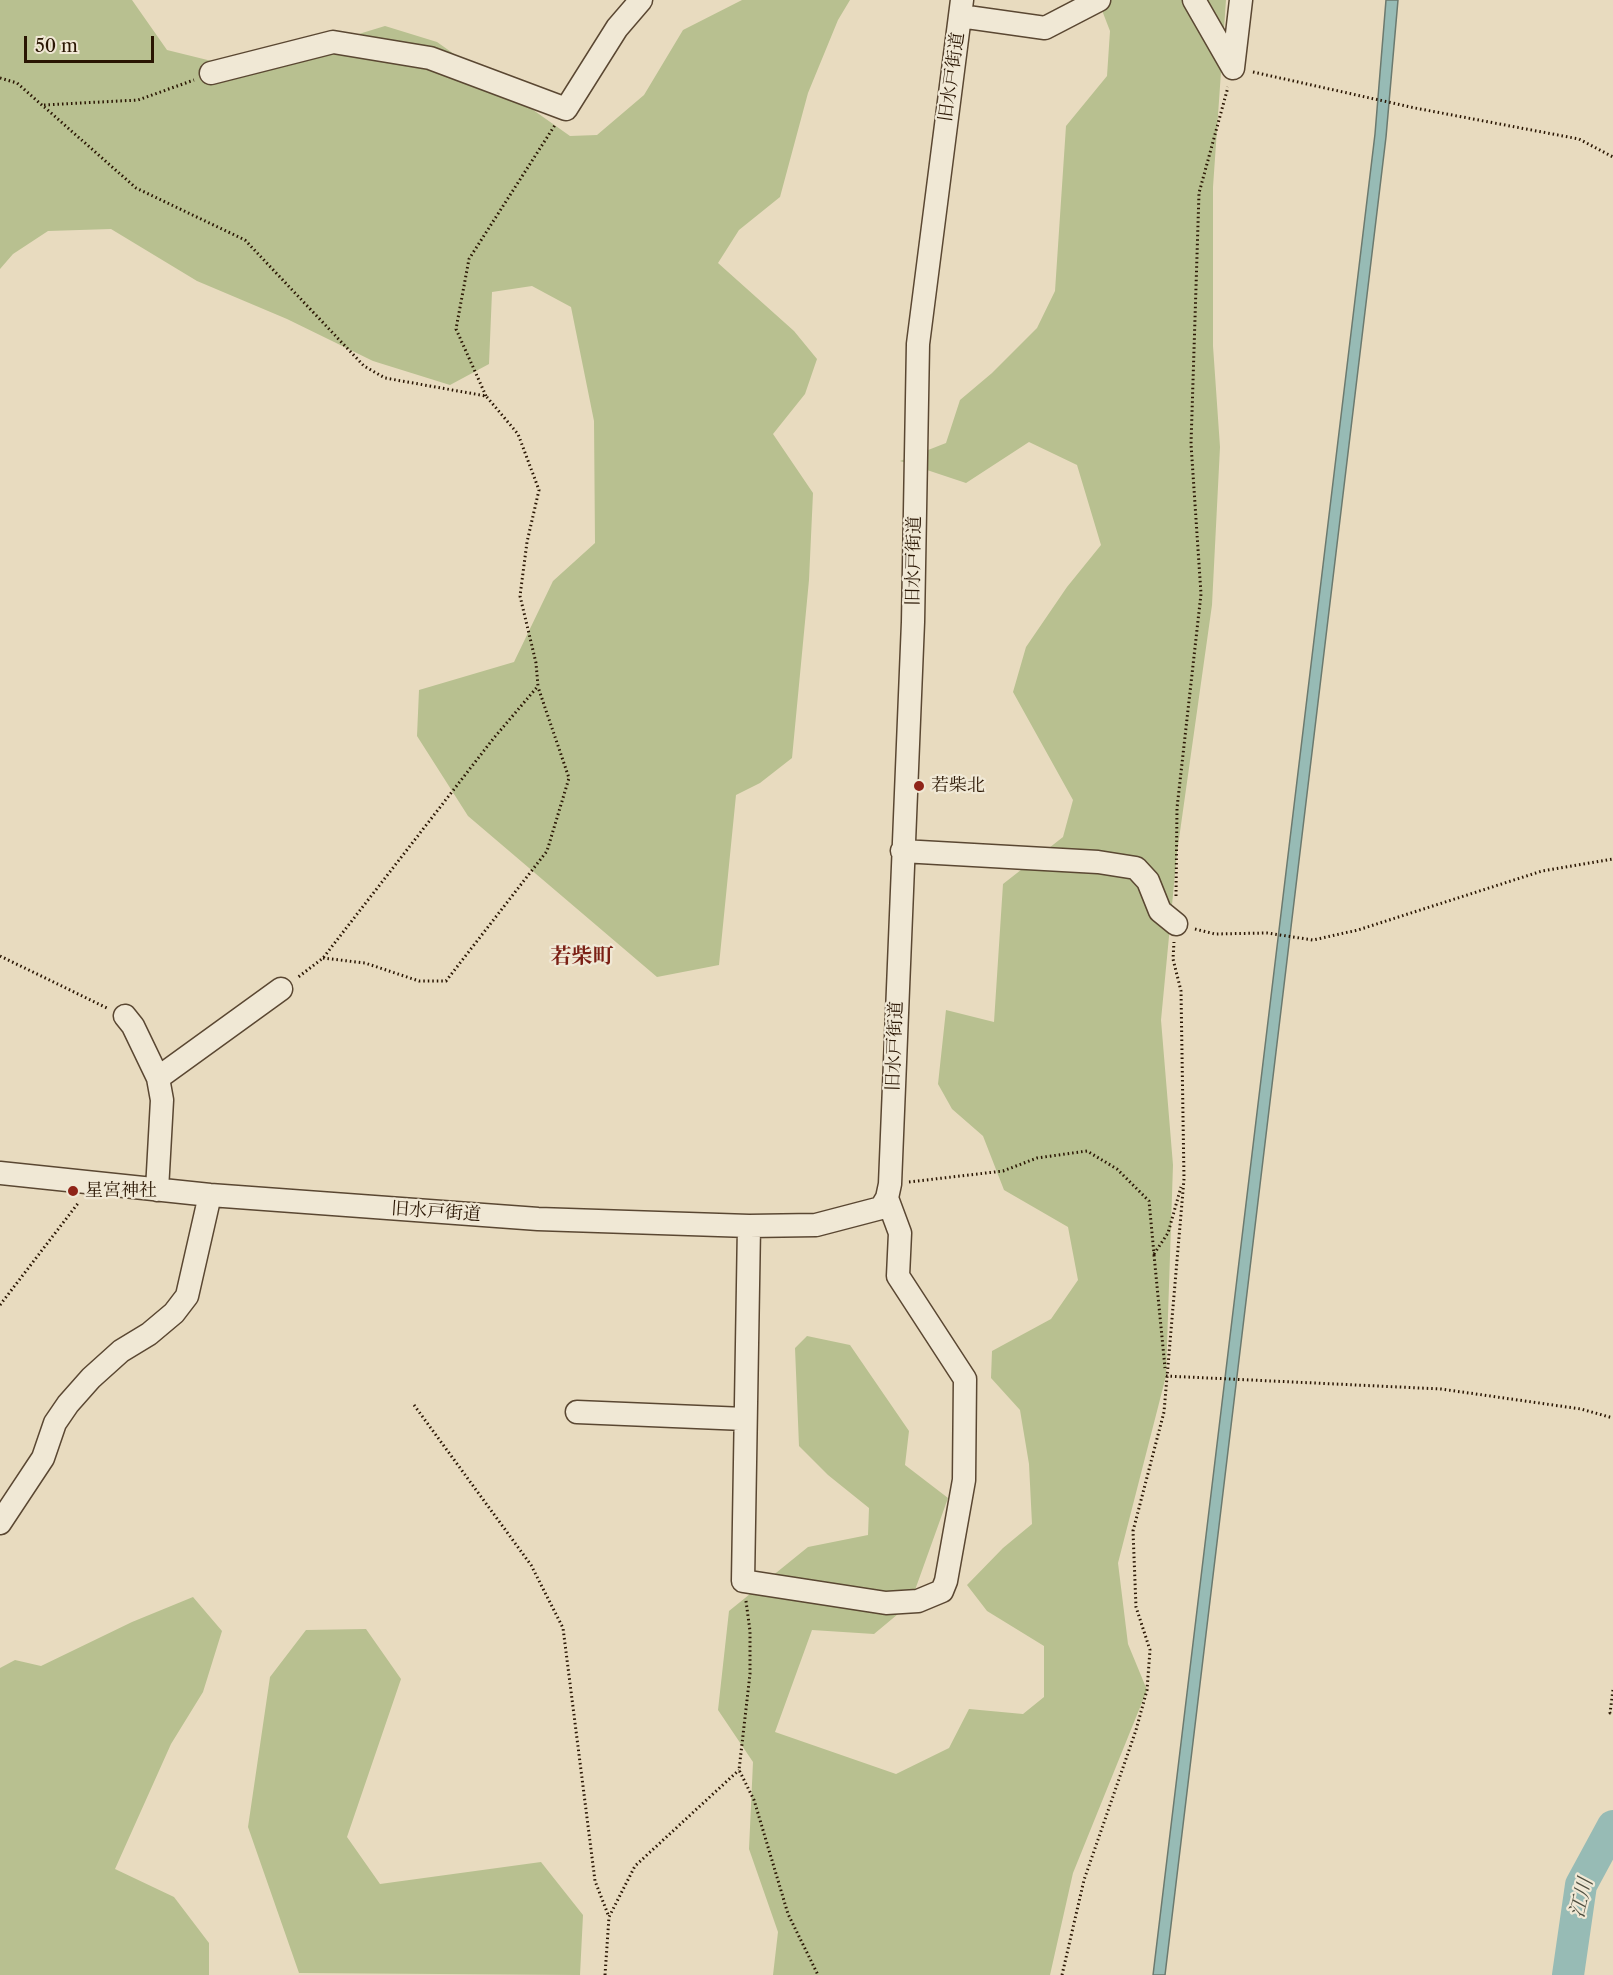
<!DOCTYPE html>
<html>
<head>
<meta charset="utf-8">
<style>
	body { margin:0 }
	#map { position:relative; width:1613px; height:1975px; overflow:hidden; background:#e8dbbf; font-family:"Libre Caslon Text",serif }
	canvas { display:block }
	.scale { position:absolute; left:24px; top:36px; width:130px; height:27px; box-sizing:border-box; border:3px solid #2a1603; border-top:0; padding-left:8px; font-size:18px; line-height:21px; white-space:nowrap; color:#2a1603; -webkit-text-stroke:4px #f0e8d5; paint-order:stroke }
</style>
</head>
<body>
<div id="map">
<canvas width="1613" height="1975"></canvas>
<div class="scale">50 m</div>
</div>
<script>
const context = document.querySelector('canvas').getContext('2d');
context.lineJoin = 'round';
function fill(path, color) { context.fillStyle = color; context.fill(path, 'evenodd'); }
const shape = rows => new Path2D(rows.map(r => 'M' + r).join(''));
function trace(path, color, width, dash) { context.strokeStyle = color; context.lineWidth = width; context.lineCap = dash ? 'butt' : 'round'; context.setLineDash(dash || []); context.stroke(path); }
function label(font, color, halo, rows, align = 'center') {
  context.font = font + ' "Libre Caslon Text","Noto Serif JP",serif'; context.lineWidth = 4.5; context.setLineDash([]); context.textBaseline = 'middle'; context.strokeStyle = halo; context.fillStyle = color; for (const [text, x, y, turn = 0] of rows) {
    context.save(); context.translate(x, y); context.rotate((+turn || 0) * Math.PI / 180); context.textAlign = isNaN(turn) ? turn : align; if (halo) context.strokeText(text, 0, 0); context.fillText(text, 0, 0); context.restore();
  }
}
const green = shape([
	[0,0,132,0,167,50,244,69,385,26,437,42,570,136,597,135,644,95,683,30,742,0,850,0,838,20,808,93,780,197,739,230,718,263,794,331,817,359,805,394,773,434,813,493,809,580,792,758,760,783,736,795,719,965,657,977,468,816,417,736,419,690,514,662,553,581,595,543,594,421,571,307,532,286,492,292,489,364,450,385,373,361,287,319,197,281,111,229,48,231,13,254,0,269],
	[1098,0,1226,0,1213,187,1213,346,1220,447,1212,605,1177,853,1161,1020,1173,1165,1166,1376,1118,1563,1128,1644,1147,1690,1073,1873,1050,1975,773,1975,778,1932,749,1849,753,1762,718,1710,729,1611,808,1547,868,1535,869,1508,828,1475,799,1446,795,1348,807,1336,850,1345,909,1431,905,1465,948,1498,910,1604,874,1634,812,1630,775,1732,896,1774,949,1748,969,1709,1023,1714,1044,1697,1044,1646,987,1611,967,1585,1003,1548,1032,1524,1029,1464,1020,1410,991,1378,992,1351,1051,1319,1078,1280,1068,1227,1004,1190,983,1136,952,1109,938,1084,946,1010,994,1022,1003,884,1063,837,1073,800,1013,692,1026,647,1067,587,1101,545,1077,465,1029,442,966,483,900,461,946,443,960,400,992,373,1037,328,1055,291,1066,126,1107,76,1110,31],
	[193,1597,222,1631,203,1692,171,1744,115,1869,174,1897,209,1943,209,1975,0,1975,0,1668,15,1660,41,1666,132,1622],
	[366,1629,401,1679,347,1837,380,1884,541,1862,583,1915,580,1975,299,1973,248,1827,270,1677,306,1630]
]);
const water = shape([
	[1386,0,1398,0,1386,137,1165,1975,1153,1975,1375,134,1386,0]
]);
const river = shape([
	[1568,1975,1581,1885,1613,1826]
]);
const path = shape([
	[1253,72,1415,108,1579,139,1613,157],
	[0,78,17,83,136,188,245,240,364,366,385,378,486,396,518,434,539,490,527,542,520,596,536,663,538,686,493,739,323,958,297,978],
	[44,105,138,100,194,80],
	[486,396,456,329,469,259,555,125],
	[1176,896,1177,808,1201,594,1191,444,1199,193,1228,87],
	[1195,929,1215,934,1267,933,1313,940,1358,930,1542,871,1613,859],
	[0,956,109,1009],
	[323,958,365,963,419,981,446,981,547,851,569,778,538,687],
	[909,1182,1003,1171,1037,1158,1087,1151,1117,1169,1149,1201,1154,1254,1168,1233,1181,1187],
	[1154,1255,1165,1368],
	[0,1305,79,1202],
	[1166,1376,1441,1389,1581,1409,1613,1418],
	[414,1405,531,1565,563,1628,595,1881,609,1917],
	[746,1601,750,1631,750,1674,739,1770,754,1800,788,1914,818,1975],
	[1613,1690,1610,1713,1613,1714],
	[605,1975,609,1917,635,1866,739,1770],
	[1062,1975,1084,1880,1136,1730,1147,1690,1150,1650,1136,1607,1133,1531,1164,1412,1184,1179,1181,991,1173,959,1174,942]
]);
const minor = shape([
	[1194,0,1233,68],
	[960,16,1045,28,1099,0],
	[1233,68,1241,0],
	[211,73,333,42,430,58,566,109,617,28,641,0],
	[902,851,1098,862,1136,868,1148,881,1160,911,1176,924],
	[125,1016,133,1026,158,1078,162,1100,157,1190],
	[158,1078,281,989],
	[0,1173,210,1195,538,1219,749,1226,816,1225,881,1208,887,1198,890,1184,913,622,918,344,962,0],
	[749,1226,743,1581,886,1603,918,1601,942,1591,946,1581,964,1480,965,1379,898,1276,900,1233,887,1198],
	[577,1412,745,1419],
	[0,1523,43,1458,55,1423,68,1404,91,1378,121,1351,149,1334,174,1313,187,1296,210,1195]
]);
const markers = [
	[919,786,6,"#8f2418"],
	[73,1191,6,"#8f2418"]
];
const streetNames = [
	["旧水戸街道",952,77,-82],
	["旧水戸街道",914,561,-89],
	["旧水戸街道",895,1046,-88],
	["旧水戸街道",436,1212,4]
];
const poiNames = [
	["若柴北",931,786],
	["星宮神社",85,1191]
];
const waterNames = [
	["江川",1582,1898,-76]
];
const quarterNames = [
	["若柴町",582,957]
];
fill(green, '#b8c090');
fill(water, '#97bbb5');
trace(water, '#6b796e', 1.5);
trace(river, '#97bbb5', 32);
trace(minor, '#5a4732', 25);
trace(path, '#2a1603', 3, [1.5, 3]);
trace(minor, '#f0e8d5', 22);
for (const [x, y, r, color] of markers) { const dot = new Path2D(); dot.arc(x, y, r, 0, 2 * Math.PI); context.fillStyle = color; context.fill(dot); trace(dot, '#f0e8d5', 2); }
label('18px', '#2a1603', '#f0e8d5', streetNames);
label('18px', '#2a1603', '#f0e8d5', poiNames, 'left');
label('italic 20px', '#505041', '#f0e8d5', waterNames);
label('bold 21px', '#7a1f14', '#f0e8d5', quarterNames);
</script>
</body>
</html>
